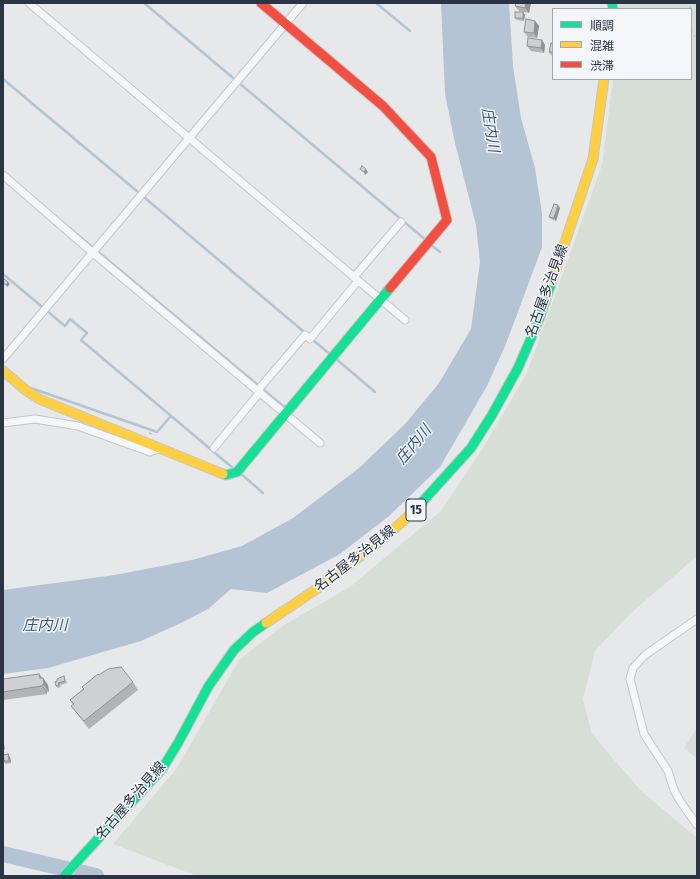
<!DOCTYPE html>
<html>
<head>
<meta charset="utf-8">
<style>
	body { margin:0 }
	#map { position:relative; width:700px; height:879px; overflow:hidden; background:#e6e8ea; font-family:"Fira Sans Condensed","Noto Sans JP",sans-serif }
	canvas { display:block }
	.frame { position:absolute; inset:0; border:4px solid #2b3445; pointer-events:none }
	.legend { position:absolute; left:552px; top:8px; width:140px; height:72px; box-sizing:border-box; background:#f4f6f9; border:1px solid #a4a8b1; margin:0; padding:5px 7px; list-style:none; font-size:12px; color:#2b3445 }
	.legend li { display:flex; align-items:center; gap:8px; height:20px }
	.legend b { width:20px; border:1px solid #a4a8b1 }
</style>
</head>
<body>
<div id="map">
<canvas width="700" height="879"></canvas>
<div class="frame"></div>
<ul class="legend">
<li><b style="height:5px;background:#16e098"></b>順調</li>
<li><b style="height:5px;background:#ffcf43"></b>混雑</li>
<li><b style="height:5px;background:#f24e42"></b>渋滞</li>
</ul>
</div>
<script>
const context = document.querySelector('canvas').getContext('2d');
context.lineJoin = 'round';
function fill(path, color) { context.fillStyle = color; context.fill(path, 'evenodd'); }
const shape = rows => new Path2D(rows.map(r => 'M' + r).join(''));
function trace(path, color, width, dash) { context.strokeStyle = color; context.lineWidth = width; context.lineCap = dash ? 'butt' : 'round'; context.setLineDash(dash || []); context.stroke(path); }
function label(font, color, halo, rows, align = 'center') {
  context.font = font + ' "Fira Sans Condensed","Noto Sans JP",sans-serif'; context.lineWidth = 3; context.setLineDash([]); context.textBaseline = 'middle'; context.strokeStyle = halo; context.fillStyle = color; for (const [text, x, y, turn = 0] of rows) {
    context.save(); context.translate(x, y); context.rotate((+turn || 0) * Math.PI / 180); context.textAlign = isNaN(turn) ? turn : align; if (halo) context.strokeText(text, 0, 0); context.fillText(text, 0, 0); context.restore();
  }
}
const green = shape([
	[619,3,697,3,697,556,630,614,595,651,583,699,592,734,641,791,697,838,697,876,197,876,113,844,177,768,239,660,284,625,350,587,441,511,483,448,527,373,602,165,613,79,691,79,691,9,619,9],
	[697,728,697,759,684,748]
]);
const water = shape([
	[441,3,509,3,513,66,521,118,535,168,542,213,542,247,506,344,487,386,440,467,389,516,340,554,267,593,231,589,208,609,181,623,141,641,48,668,3,674,3,590,115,575,192,560,242,546,293,518,359,468,405,424,439,383,471,329,480,262,476,225,455,143,445,94]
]);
const stream = shape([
	[144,3,427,241],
	[376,3,410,31],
	[3,79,138,192],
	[145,198,303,331],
	[54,215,283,406,287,406],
	[431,245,440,252],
	[3,274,65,326,70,319,87,333,81,340,234,469],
	[313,340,331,355],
	[335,358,375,392],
	[31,388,157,432,171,416],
	[240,473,263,493]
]);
const river = shape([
	[3,854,96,876]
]);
const path = shape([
	[690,9,690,3],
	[691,23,692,32,697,40],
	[149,433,155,435]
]);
const street = shape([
	[29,3,405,320],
	[3,175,93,253,320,443],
	[354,277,401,222],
	[3,359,303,3],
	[258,390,305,335,310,339,358,281],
	[3,423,35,419,78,426,150,452,160,448],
	[214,448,260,392],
	[697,619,645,655,633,668,630,679,644,734,668,771,674,790,680,801,697,825]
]);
const fast = shape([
	[612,3,613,9],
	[223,474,226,475,237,472,390,288],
	[414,511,471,448,492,415,518,368,539,320,552,281],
	[64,876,162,769,178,743,208,687,234,650,253,632,266,623]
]);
const slow = shape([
	[552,281,593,159,604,79],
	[3,371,27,391,39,399,223,474],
	[266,623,318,588,384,538,414,511]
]);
const jam = shape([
	[261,3,383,106,431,157,447,220,390,288]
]);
const wall = shape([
	[531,3,529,13,519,11,515,6],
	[523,12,525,15,524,21,517,20,515,18],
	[535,21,539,26,537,38,528,37,524,32],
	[553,44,553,57,549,52],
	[545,45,544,53,531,51,527,46],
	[560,208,556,221,551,219,549,217],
	[39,674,42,678,43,678,48,685,49,692,47,692,47,694,3,700,3,679],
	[99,675,133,682,138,690,89,729,71,706,73,705,70,700],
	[65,679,67,683,60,685,61,687,58,688,56,686,55,682],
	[8,754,10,757,11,763,5,764,4,761]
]);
const shadedWall = shape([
	[526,3,531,3,529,13,525,8],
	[523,12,525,15,524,21,523,18],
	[535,21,539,26,537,38,534,33],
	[542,40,545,45,544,53,541,48],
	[366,169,368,172,365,175,364,172],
	[558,205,560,208,556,221,554,218],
	[8,282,10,284,7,287,6,285],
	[39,674,44,680,43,678,48,685,49,692,40,678],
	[42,685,47,692,47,694,42,686],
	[3,743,4,744,5,750,3,748],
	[8,754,10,757,11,763,9,761]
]);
const building = shape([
	[516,3,526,3,525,8,515,6,516,3],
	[515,12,523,12,523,18,515,18,515,12],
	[526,19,535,21,534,33,524,32,526,19],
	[528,38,542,40,541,48,527,46,528,38],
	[551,43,553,44,553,52,549,52,551,43],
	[362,166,366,169,364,172,360,169,362,166],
	[554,204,558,205,554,218,549,217,554,204],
	[3,278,8,282,6,285,3,283,3,278],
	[121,667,133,682,84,721,71,706,74,704,70,700,84,689,82,687,98,674,99,675,108,669,121,667],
	[39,674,40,678,43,678,44,684,42,685,42,686,3,692,3,679,39,674],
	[64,676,65,681,58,683,59,685,56,686,55,682,57,681,57,679,64,676],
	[8,754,9,761,4,761,3,755,8,754]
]);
const shields = [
	[416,510,20]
];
const shieldNames = [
	["15",416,510]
];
const streetNames = [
	["名古屋多治見線",547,291,-70],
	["名古屋多治見線",355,559,-38],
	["名古屋多治見線",131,801,-49]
];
const waterNames = [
	["庄内川",490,130,81],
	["庄内川",414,445,-50],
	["庄内川",45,626]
];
fill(green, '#d6ded6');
fill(water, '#b4c4d5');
trace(stream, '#b4c4d5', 2.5);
trace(river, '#b4c4d5', 16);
trace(street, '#c4c6c8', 9);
trace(fast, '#c4c6c8', 11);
trace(slow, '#c4c6c8', 11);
trace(jam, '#c4c6c8', 11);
trace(path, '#c5c6ca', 1.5, [3, 3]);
trace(street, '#f5f6f7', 7);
trace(fast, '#16e098', 9);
trace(slow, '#ffcf43', 9);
trace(jam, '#f24e42', 9);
fill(wall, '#b1b3b5');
fill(shadedWall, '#909294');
fill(building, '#ced0d3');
trace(building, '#909294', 1);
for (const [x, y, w] of shields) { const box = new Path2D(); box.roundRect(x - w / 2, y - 11, w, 22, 3); context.fillStyle = '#f4f6f9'; context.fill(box); trace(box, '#2b3445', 1); }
label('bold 13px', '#2b3445', null, shieldNames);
label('14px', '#2b3445', '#f4f6f9', streetNames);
label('italic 15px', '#34527a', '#f4f6f9', waterNames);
</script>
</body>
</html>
